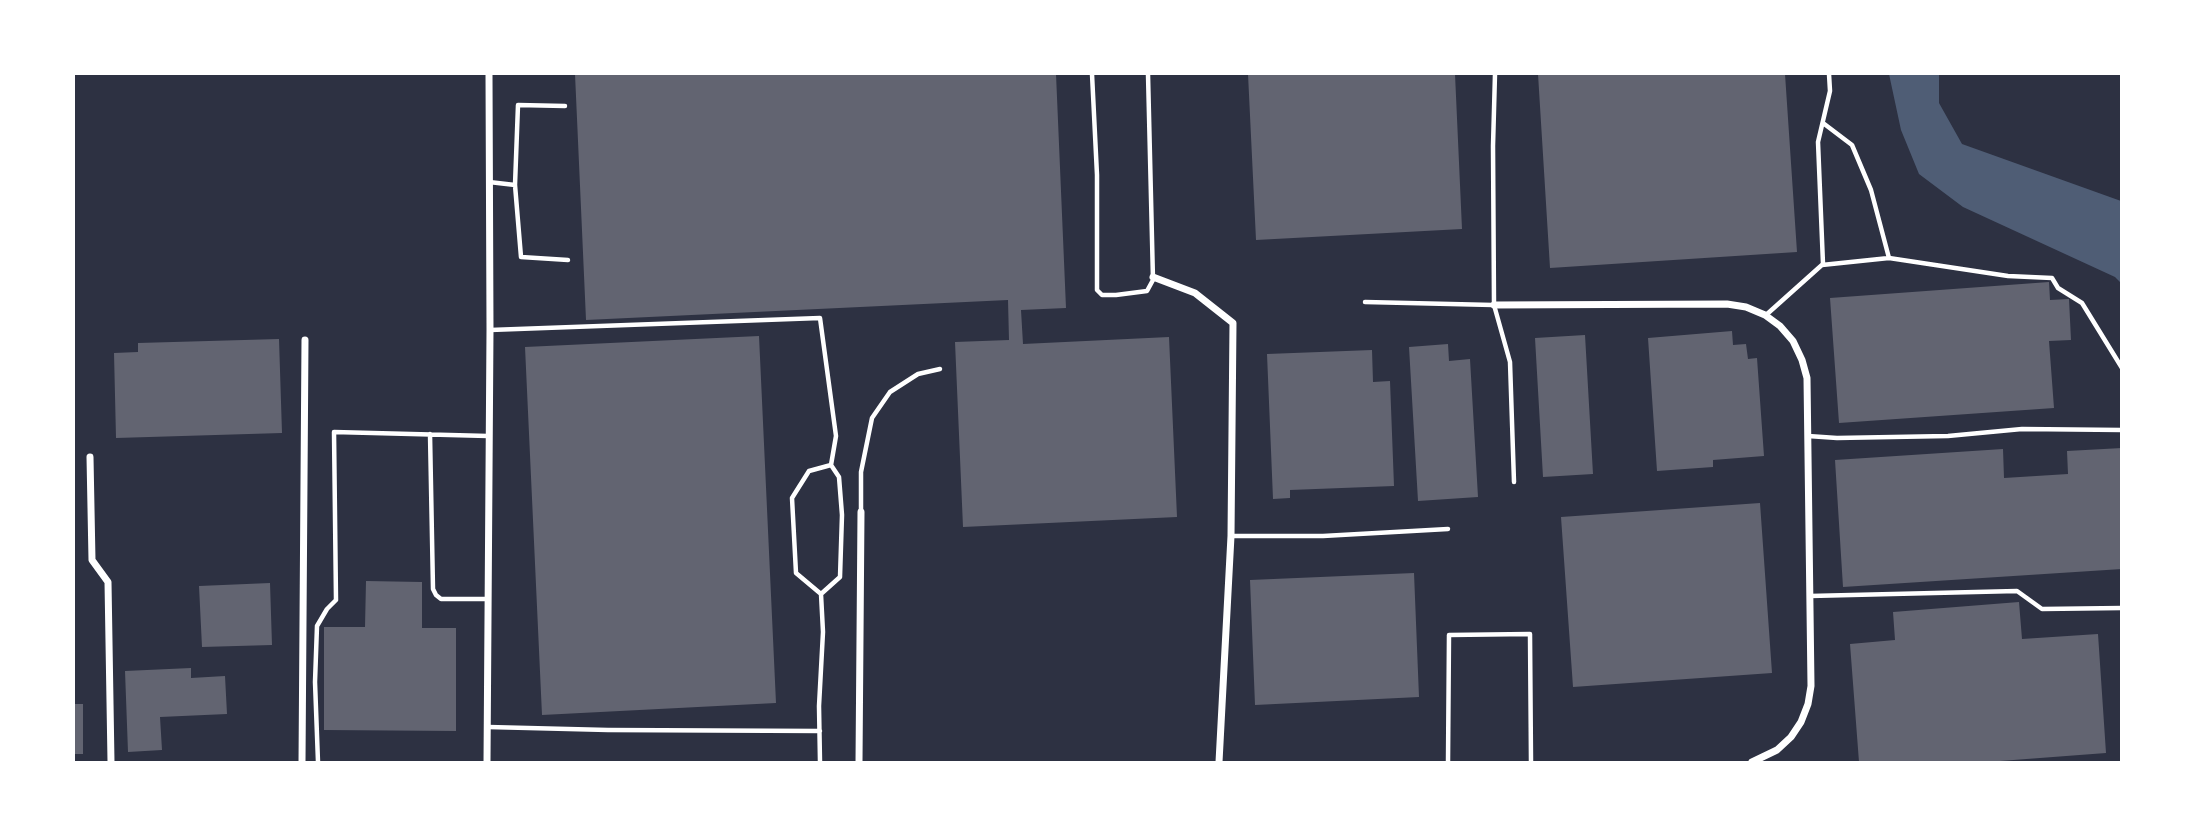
<!DOCTYPE html>
<html>
<head>
<meta charset="utf-8">
<style>
	body { margin:0 }
	#map { position:relative; width:2195px; height:836px; overflow:hidden; background:#2d3142; font-family:"Noto Sans",sans-serif }
	canvas { display:block }
	.frame { position:absolute; inset:0; border:75px solid #fff; pointer-events:none }
</style>
</head>
<body>
<div id="map">
<canvas width="2195" height="836"></canvas>
<div class="frame"></div>
</div>
<script>
const context = document.querySelector('canvas').getContext('2d');
context.lineJoin = 'round';
function fill(path, color) { context.fillStyle = color; context.fill(path, 'evenodd'); }
const shape = rows => new Path2D(rows.map(r => 'M' + r).join(''));
function trace(path, color, width, dash) { context.strokeStyle = color; context.lineWidth = width; context.lineCap = dash ? 'butt' : 'round'; context.setLineDash(dash || []); context.stroke(path); }
const water = shape([
	[1889,74,1939,74,1939,103,1962,144,2121,201,2121,283,2115,277,1963,207,1919,174,1901,130]
]);
const building = shape([
	[575,74,1056,74,1066,308,1021,310,1023,344,1169,337,1177,517,963,527,955,342,1009,340,1008,300,586,320],
	[1248,74,1455,74,1462,229,1256,240],
	[1538,74,1785,74,1797,252,1550,268],
	[2049,282,2050,300,2069,299,2071,340,2049,341,2054,408,1839,423,1830,298],
	[1732,331,1733,345,1746,344,1748,359,1757,358,1764,456,1713,460,1713,467,1657,471,1648,338],
	[1585,335,1593,474,1543,477,1535,338],
	[759,336,776,703,542,715,525,347],
	[279,339,282,433,116,438,114,353,138,352,138,343],
	[1448,344,1449,361,1470,359,1478,497,1418,501,1409,347],
	[1372,350,1373,382,1390,381,1394,486,1290,490,1290,498,1273,499,1267,354],
	[2122,448,2122,569,1843,587,1835,460,2003,449,2004,478,2068,474,2067,451],
	[1760,503,1772,673,1573,687,1561,517],
	[1414,573,1419,697,1255,705,1250,580],
	[366,581,422,582,422,628,456,628,456,731,324,730,324,627,365,627],
	[270,583,272,645,202,647,199,586],
	[2019,602,2022,639,2098,634,2106,753,1987,762,1859,762,1850,644,1895,640,1893,612],
	[191,668,191,678,225,676,227,714,160,717,162,750,128,752,125,671],
	[74,704,83,704,83,754,74,754]
]);
const service = shape([
	[1092,74,1097,175,1097,290,1102,295,1116,295,1147,291,1153,280,1148,74],
	[1495,74,1493,146,1494,305,1510,362,1514,482],
	[565,106,518,105,515,185,521,257,568,260],
	[1823,123,1852,145,1871,190,1889,258,2008,276,2052,278,2058,288,2082,303,2122,368],
	[489,182,515,185],
	[1822,265,1889,258],
	[1365,302,1493,305],
	[1766,315,1823,264,1818,142,1830,91,1829,74],
	[490,330,820,318,836,436,831,465,839,477,842,515,840,577,821,594],
	[430,434,433,589,436,595,441,599,487,599],
	[1808,436,1837,438,1948,436,2022,429,2122,430],
	[861,512,861,472,872,418,890,392,918,374,940,369],
	[1232,536,1323,536,1448,529],
	[1810,596,2017,591,2042,609,2122,608],
	[488,727,608,730,820,731],
	[318,762,315,682,317,626,327,609,336,600,334,432,488,436],
	[820,762,819,706,823,632,821,594,796,573,792,498,809,471,831,465],
	[1448,762,1449,635,1530,634,1531,762]
]);
const minor = shape([
	[1153,277,1195,293,1233,323,1231,536,1219,762],
	[1494,305,1727,304,1746,307,1765,315,1780,326,1793,341,1802,360,1807,378,1811,686,1808,704,1801,722,1791,737,1777,750,1752,762],
	[90,457,92,560,108,582,111,762],
	[302,762,305,340],
	[487,762,490,330,489,74],
	[859,762,861,512]
]);
fill(water, '#4f5d75');
fill(building, '#626471');
trace(service, '#fff', 4.5);
trace(minor, '#fff', 7);
</script>
</body>
</html>
